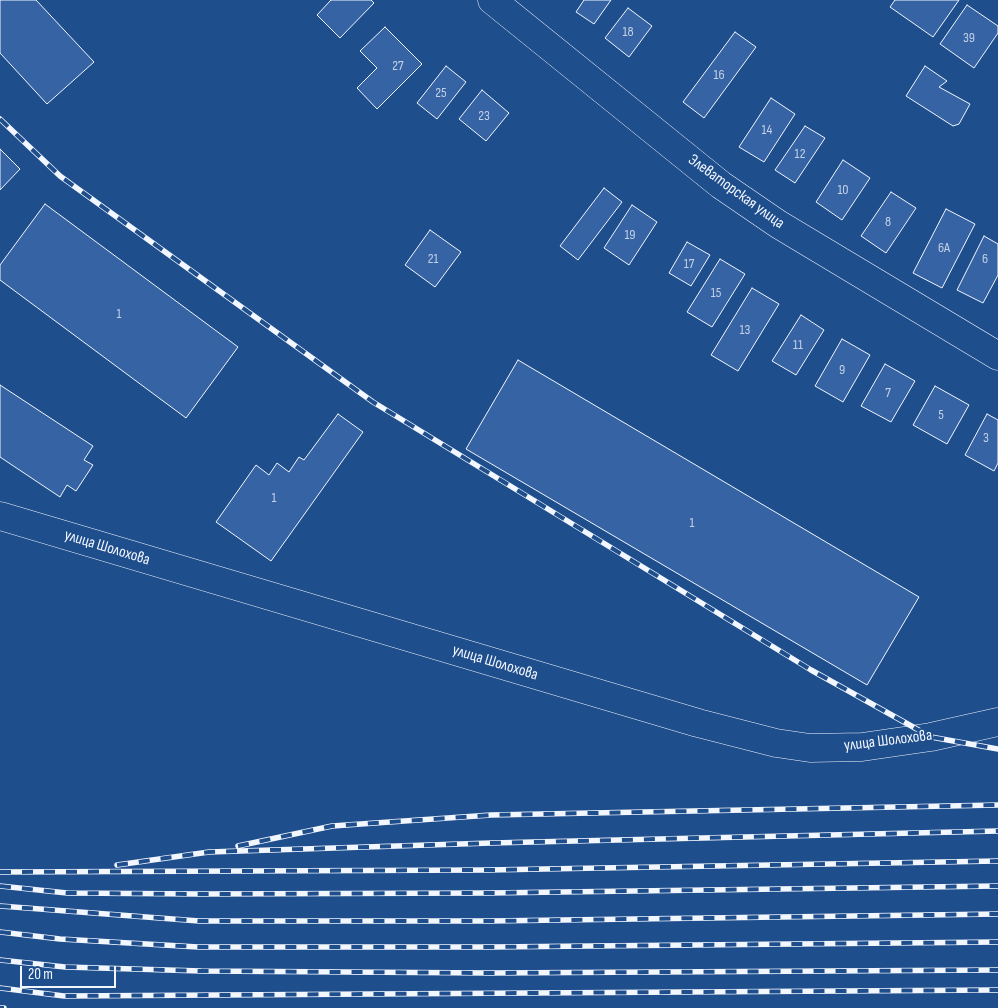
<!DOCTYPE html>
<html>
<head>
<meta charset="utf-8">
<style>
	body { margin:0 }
	#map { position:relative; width:998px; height:1008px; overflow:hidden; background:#1f4e8c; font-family:"Sofia Sans Condensed",sans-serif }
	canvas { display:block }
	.scale { position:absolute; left:20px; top:966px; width:96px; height:22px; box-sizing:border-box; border:2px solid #f2f6ff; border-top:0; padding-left:6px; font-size:15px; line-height:18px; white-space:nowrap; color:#f2f6ff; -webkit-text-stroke:4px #1f4e8c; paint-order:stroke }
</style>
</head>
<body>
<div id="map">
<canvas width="998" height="1008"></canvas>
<div class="scale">20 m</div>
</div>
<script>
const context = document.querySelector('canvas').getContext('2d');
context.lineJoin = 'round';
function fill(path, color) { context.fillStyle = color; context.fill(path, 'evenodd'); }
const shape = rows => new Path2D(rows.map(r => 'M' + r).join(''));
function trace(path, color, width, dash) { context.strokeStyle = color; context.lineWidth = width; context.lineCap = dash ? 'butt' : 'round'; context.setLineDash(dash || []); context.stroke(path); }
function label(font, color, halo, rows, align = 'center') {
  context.font = font + ' "Sofia Sans Condensed",sans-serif'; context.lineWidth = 4; context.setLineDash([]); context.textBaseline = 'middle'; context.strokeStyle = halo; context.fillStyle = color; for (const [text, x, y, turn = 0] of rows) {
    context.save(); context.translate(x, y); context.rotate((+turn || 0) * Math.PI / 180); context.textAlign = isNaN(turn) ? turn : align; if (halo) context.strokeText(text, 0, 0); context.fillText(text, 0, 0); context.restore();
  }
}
const building = shape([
	[0,0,36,0,94,62,47,104,0,53,0,0],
	[331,0,371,0,374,3,340,38,317,15,331,0],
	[584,0,611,0,594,24,576,12,584,0],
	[895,0,959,0,933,37,890,7,895,0],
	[967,5,998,26,998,33,974,68,940,44,967,5],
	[628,8,652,26,629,57,605,38,628,8],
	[385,27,422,64,377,109,357,88,377,68,360,51,385,27],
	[735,32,756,47,704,118,683,102,735,32],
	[446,66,466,82,437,119,417,103,446,66],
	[925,66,947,81,939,87,970,104,959,124,953,126,906,96,925,66],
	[482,90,509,113,486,141,459,119,482,90],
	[771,98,795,114,764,162,739,147,771,98],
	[805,126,825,138,795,183,775,170,805,126],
	[0,149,20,169,0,190,0,149],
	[843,160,870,178,842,220,816,202,843,160],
	[604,188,622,202,578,260,560,246,604,188],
	[891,192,916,208,886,253,861,236,891,192],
	[45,204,238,347,186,418,0,280,0,265,45,204],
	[632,205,657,222,629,265,604,248,632,205],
	[946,209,975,224,942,288,913,273,946,209],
	[430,230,461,252,435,287,405,265,430,230],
	[984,236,998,244,998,275,983,303,957,290,984,236],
	[687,242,710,255,691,286,669,273,687,242],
	[720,259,745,274,712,327,687,312,720,259],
	[752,288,779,304,738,371,711,355,752,288],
	[801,315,824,330,796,375,772,361,801,315],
	[842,339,870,355,843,402,815,386,842,339],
	[518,360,919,597,867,685,466,449,518,360],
	[885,364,915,381,891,422,861,406,885,364],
	[0,385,93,446,84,460,93,465,76,491,67,485,60,497,0,457,0,385],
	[935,386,969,405,947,444,913,425,935,386],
	[338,414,363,432,271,561,216,522,256,465,269,475,277,463,289,472,299,457,304,460,338,414],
	[987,414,998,420,998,463,994,471,965,455,987,414]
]);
const secondary = shape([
	[492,0,721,185,778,224,998,356],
	[0,516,698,723,776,743,810,748,862,747,931,737,998,722]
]);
const rail = shape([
	[0,119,60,176,373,402,811,670,931,737,998,749],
	[238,846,332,826,491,815,998,805],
	[117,865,209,852,491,843,998,831],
	[0,872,488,870,998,861],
	[0,886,67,893,200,894,489,893,998,886],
	[0,906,199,921,490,921,998,914],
	[0,932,60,939,198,947,491,947,998,942],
	[0,960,65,967,201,971,490,973,998,970],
	[0,988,64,996,998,990],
	[0,1008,4,1008]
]);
const numberNames = [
	["18",628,32],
	["39",969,38],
	["27",398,66],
	["16",719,75],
	["25",441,93],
	["23",484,116],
	["14",767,130],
	["12",800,154],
	["10",843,190],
	["8",888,222],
	["19",630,235],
	["6А",944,248],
	["21",433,259],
	["6",985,259],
	["17",689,264],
	["15",716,293],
	["1",119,314],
	["13",745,330],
	["11",798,345],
	["9",842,370],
	["7",888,393],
	["5",941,415],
	["3",986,438],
	["1",274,498],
	["1",692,523]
];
const streetNames = [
	["Элеваторская улица",736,192,36],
	["улица Шолохова",107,548,17],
	["улица Шолохова",495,663,17],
	["улица Шолохова",888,741,-7]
];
fill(building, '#3563a3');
trace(building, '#f2f6ff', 1);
trace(secondary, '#f2f6ff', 29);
trace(secondary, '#1f4e8c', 28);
trace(rail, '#f2f6ff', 5.5);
trace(rail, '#1f4e8c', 4, [11]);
label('14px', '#c3d1e8', null, numberNames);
label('16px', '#f2f6ff', '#1f4e8c', streetNames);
</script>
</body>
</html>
